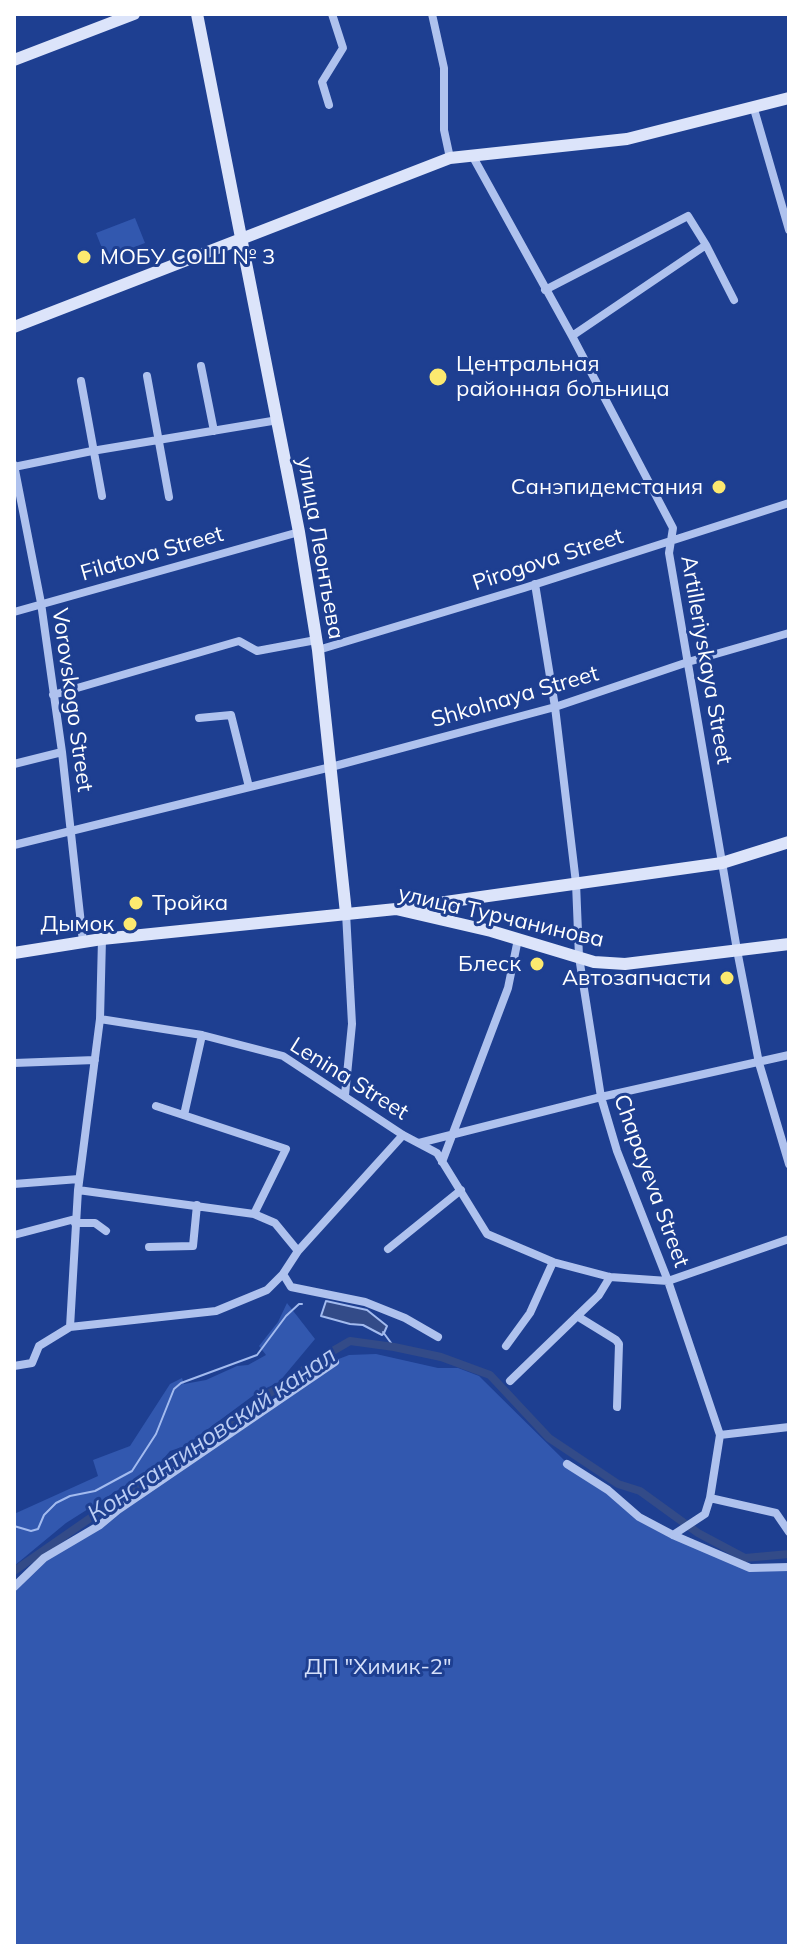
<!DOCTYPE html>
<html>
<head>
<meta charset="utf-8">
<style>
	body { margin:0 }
	#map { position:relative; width:803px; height:1960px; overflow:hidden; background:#1e3f91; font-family:Mulish,sans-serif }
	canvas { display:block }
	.frame { position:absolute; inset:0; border:16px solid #fff; pointer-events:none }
</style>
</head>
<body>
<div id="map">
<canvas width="803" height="1960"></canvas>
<div class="frame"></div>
</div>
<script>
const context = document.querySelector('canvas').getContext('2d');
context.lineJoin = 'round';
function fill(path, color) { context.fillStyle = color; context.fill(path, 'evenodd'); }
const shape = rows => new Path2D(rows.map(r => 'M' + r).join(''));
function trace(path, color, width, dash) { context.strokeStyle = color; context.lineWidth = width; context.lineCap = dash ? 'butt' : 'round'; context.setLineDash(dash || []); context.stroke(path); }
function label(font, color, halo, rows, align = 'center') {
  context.font = font + ' Mulish,sans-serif'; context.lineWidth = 6; context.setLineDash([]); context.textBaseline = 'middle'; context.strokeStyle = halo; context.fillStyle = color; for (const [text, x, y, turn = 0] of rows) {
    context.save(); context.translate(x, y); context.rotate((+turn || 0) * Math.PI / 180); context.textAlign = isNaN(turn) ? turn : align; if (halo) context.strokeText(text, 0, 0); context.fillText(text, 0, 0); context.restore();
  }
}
const green = shape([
	[135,218,145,243,106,258,96,233],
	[287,1303,315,1339,279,1382,258,1392,185,1446,170,1451,159,1464,66,1523,14,1566,14,1514,98,1476,93,1460,130,1446,170,1384,182,1378,184,1384,206,1380,237,1366,248,1365,266,1355,259,1346,278,1322],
	[376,1354,438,1368,458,1368,479,1376,567,1463,640,1515,751,1567,789,1565,789,1946,14,1946,14,1585,43,1556,100,1524,336,1360,349,1355]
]);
const water = shape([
	[326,1301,367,1310,387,1326,384,1333,382,1335,363,1325,350,1324,321,1316,326,1301]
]);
const stream = shape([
	[383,1332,394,1347],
	[14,1526,31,1531,38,1529,44,1515,56,1503,70,1496,95,1491,132,1471,156,1434,174,1389,181,1383,257,1355,286,1316,299,1304,302,1304]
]);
const canal = shape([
	[14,1571,319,1359,350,1341,394,1347,441,1357,490,1375,549,1438,618,1484,640,1491,698,1533,745,1558,789,1554]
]);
const street = shape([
	[432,14,444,68,444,130,450,158],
	[329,105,322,82,343,48,332,14],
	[754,109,789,230],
	[473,157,572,336,673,528,669,553,737,950,759,1063,789,1164],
	[706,245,734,300],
	[545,290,688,216,706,245,572,336],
	[201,366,214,431],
	[147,376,169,497],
	[81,381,102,496],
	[14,465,41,603,62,752,83,942],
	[14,467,92,451,278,420],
	[535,584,555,707,576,883,579,957,601,1097,617,1151,668,1281,720,1435,710,1498,705,1514,673,1535],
	[14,612,299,532],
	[318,650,524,588,789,503],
	[53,695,239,641,257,651,316,640],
	[199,718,231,715,249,787],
	[14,764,62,752],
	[14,845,331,767,555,707,688,662,789,633],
	[100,1019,202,1035,283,1056,403,1135,437,1153,487,1234,553,1262,610,1277,668,1281,789,1239],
	[14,1063,95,1060],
	[345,1095,352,1024,346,913],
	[156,1106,286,1149,254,1214],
	[184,1115,202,1035],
	[419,1143,601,1097,789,1055],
	[442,1162,508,988,518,939],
	[14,1184,79,1179],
	[78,1190,254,1214,275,1223,298,1251],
	[75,1223,95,1223,106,1231],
	[14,1235,75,1219],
	[149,1247,193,1246,197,1205],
	[388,1249,461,1190],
	[283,1274,298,1251,403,1135],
	[577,1316,616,1340,619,1344,617,1407],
	[70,1327,78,1190,100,1019,102,939],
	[506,1346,530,1313,553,1262],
	[14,1366,32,1363,39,1346,70,1327,216,1311,267,1290,283,1274,291,1287,365,1302,405,1318,438,1337],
	[510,1381,599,1295,610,1277],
	[720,1435,789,1427],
	[567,1464,608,1490,639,1517,673,1535,750,1568,789,1567],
	[710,1498,776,1513,789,1532],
	[14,1587,44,1558,100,1525,118,1510,335,1362]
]);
const secondary = shape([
	[197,14,299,532,318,650,346,913],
	[14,60,134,14],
	[14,327,450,158,627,139,789,98],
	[403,908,722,863,789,842],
	[14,953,102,939,396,909,491,931,594,962,625,964,789,944]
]);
const markers = [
	[84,257,8,"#fce96f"],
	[438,377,10,"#fce96f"],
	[719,487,8,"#fce96f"],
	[136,903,8,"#fce96f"],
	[130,924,8,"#fce96f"],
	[537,964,8,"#fce96f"],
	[727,978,8,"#fce96f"]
];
const poiNames = [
	["МОБУ СОШ № 3",100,257,"left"],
	["Центральная",456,364,"left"],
	["районная больница",456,389,"left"],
	["Санэпидемстания",703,487],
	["Тройка",152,903,"left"],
	["Дымок",114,924],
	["Блеск",521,964],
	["Автозапчасти",711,978]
];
const streetNames = [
	["улица Леонтьева",320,548,80],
	["Filatova Street",152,554,-16],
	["Pirogova Street",548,560,-18],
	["Artilleriyskaya Street",706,660,80],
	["Shkolnaya Street",515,697,-16],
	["Vorovskogo Street",72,700,82],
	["улица Турчанинова",501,917,13],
	["Lenina Street",349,1079,32],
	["Chapayeva Street",651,1181,70]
];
const parkNames = [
	["ДП \"Химик-2\"",378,1667]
];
const waterNames = [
	["Константиновский канал",212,1435,-34]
];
fill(green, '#3258af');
fill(water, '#334b88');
trace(water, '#a3bbef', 2);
trace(stream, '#a3bbef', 2);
trace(canal, '#334b88', 8);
trace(street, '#afc2ee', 8);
trace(secondary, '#dce4fa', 12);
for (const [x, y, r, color] of markers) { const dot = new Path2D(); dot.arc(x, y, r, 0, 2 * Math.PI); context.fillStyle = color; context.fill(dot); trace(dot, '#1e3f91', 3); }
label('22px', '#fff', '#1e3f91', poiNames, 'right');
label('22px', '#fff', '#1e3f91', streetNames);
label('22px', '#d5e0fa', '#1e3f91', parkNames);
label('italic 24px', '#bbcdf4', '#1e3f91', waterNames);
</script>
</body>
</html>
